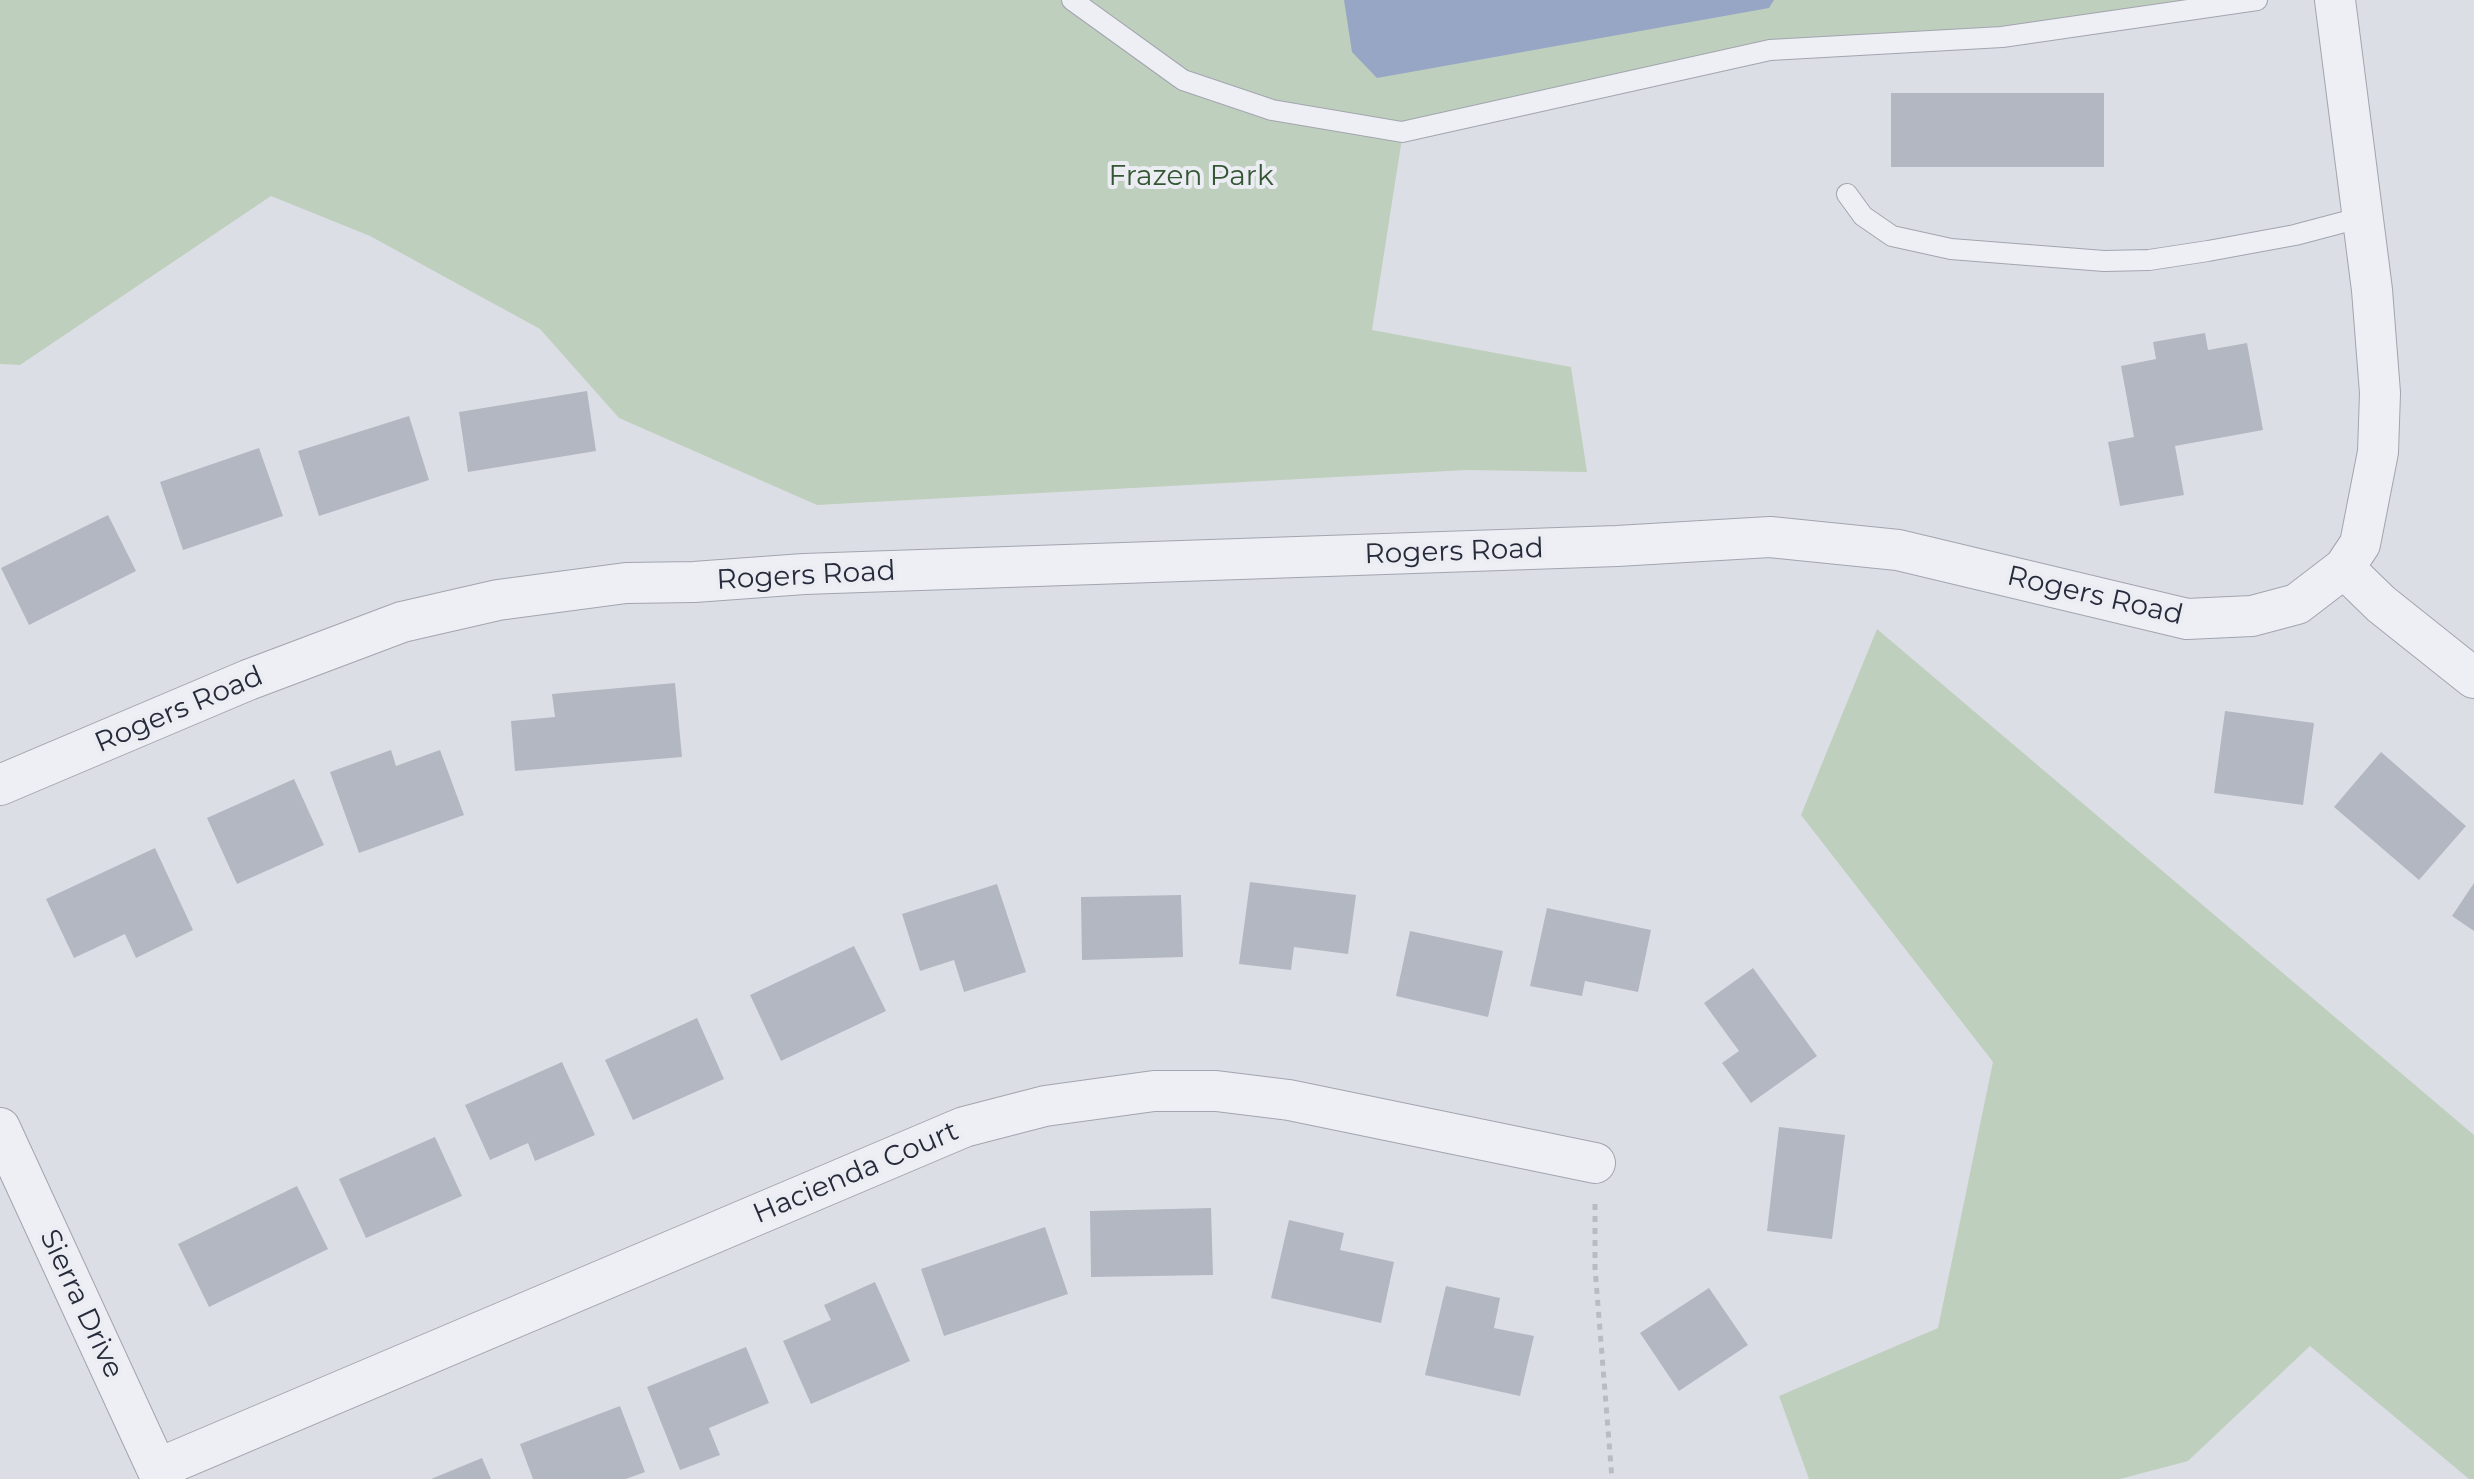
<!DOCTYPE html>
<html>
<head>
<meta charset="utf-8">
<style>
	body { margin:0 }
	canvas { display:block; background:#dcdee5 }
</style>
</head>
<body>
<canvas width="2474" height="1479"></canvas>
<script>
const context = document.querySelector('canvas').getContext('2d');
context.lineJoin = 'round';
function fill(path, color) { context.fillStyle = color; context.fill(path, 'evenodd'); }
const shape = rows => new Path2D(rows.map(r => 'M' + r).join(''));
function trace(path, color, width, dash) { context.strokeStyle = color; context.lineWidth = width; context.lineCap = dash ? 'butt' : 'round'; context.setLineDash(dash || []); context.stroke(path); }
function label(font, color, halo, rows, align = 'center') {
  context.font = font + ' Montserrat,sans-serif'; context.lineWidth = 8; context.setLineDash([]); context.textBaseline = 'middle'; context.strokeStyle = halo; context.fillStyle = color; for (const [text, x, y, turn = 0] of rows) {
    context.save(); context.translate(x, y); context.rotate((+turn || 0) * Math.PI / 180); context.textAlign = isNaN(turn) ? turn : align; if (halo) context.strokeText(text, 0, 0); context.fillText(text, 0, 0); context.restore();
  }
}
const green = shape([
	[0,0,2257,0,2110,19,1770,50,1403,132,1372,330,1571,367,1587,472,1467,470,817,505,619,418,540,329,370,236,271,196,20,365,0,364],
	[1877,629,2474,1135,2474,1479,2469,1479,2310,1346,2188,1461,2120,1479,1809,1479,1779,1396,1938,1328,1993,1062,1801,815]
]);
const water = shape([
	[1344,0,1774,0,1769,8,1377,78,1352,52]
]);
const building = shape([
	[1891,93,2104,93,2104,167,1891,167],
	[2205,333,2208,350,2247,343,2263,430,2175,446,2184,495,2120,506,2108,442,2134,437,2121,366,2156,359,2153,342],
	[587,391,596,451,468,472,459,412],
	[409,416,429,480,319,516,298,451],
	[259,448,283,516,183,550,160,482],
	[108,515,136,571,29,625,1,568],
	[675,683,682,757,515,771,511,721,555,717,552,694],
	[2225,711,2314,723,2303,805,2214,793],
	[391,750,396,766,440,750,464,815,359,853,330,772],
	[2381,752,2466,826,2419,880,2334,807],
	[294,779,324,845,237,884,207,818],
	[155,848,193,930,136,958,125,934,74,958,46,899],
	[1250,882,1356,895,1348,954,1294,947,1291,970,1239,964],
	[2474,883,2474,931,2452,916],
	[997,884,1026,972,964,992,954,960,920,971,902,914],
	[1181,895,1183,957,1082,960,1081,897],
	[1547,908,1651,930,1638,992,1585,981,1582,996,1530,986],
	[1410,931,1503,951,1488,1017,1396,996],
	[854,946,886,1011,781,1061,750,995],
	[1753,968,1817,1056,1751,1103,1722,1063,1739,1051,1704,1003],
	[697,1018,724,1079,633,1120,605,1060],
	[562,1062,595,1135,535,1161,528,1143,490,1160,465,1105],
	[1779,1127,1845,1135,1832,1239,1767,1231],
	[435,1137,462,1196,366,1238,339,1179],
	[297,1186,328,1249,209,1307,178,1244],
	[1211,1208,1213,1275,1091,1277,1090,1211],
	[1289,1220,1344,1233,1340,1250,1394,1262,1381,1323,1271,1298],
	[1045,1227,1068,1294,944,1336,921,1269],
	[875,1282,910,1361,811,1404,783,1341,831,1320,824,1305],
	[1446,1286,1500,1298,1494,1328,1534,1336,1520,1396,1425,1375],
	[1709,1288,1748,1345,1679,1391,1640,1333],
	[746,1347,769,1403,709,1428,720,1455,680,1470,647,1387],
	[620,1406,645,1472,626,1479,533,1479,520,1444],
	[482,1458,491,1479,431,1479]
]);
const path = shape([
	[1595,1204,1595,1268,1612,1479]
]);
const service = shape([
	[1072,0,1183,80,1272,110,1402,132,1770,50,2002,37,2257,0],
	[1847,194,1863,216,1892,236,1951,249,2104,261,2149,260,2208,251,2295,235,2363,217]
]);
const minor = shape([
	[2344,568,2381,604,2474,678],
	[0,785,248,680,402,622,498,600,626,583,694,582,804,574,1617,546,1770,537,1898,550,2187,619,2252,616,2297,604,2344,568,2360,544,2378,452,2380,393,2372,290,2335,0],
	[0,1128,157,1469,165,1479],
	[157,1469,964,1127,1045,1106,1154,1091,1216,1091,1289,1100,1595,1163]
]);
const parkNames = [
	["Frazen Park",1191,177]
];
const streetNames = [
	["Rogers Road",1454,552,-2],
	["Rogers Road",806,576,-3],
	["Rogers Road",2095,596,13],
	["Rogers Road",179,710,-23],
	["Hacienda Court",856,1173,-23],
	["Sierra Drive",81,1304,65]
];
fill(green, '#bfcfbd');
fill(water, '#98a6c5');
fill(building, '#b3b7c2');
trace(service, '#a2a5af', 22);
trace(minor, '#a2a5af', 42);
trace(path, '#babcc4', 5, [6, 6]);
trace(service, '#eeeff4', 20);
trace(minor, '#eeeff4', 40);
label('28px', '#355634', '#ebedf3', parkNames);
label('28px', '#262b3b', '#ebedf3', streetNames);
</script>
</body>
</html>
